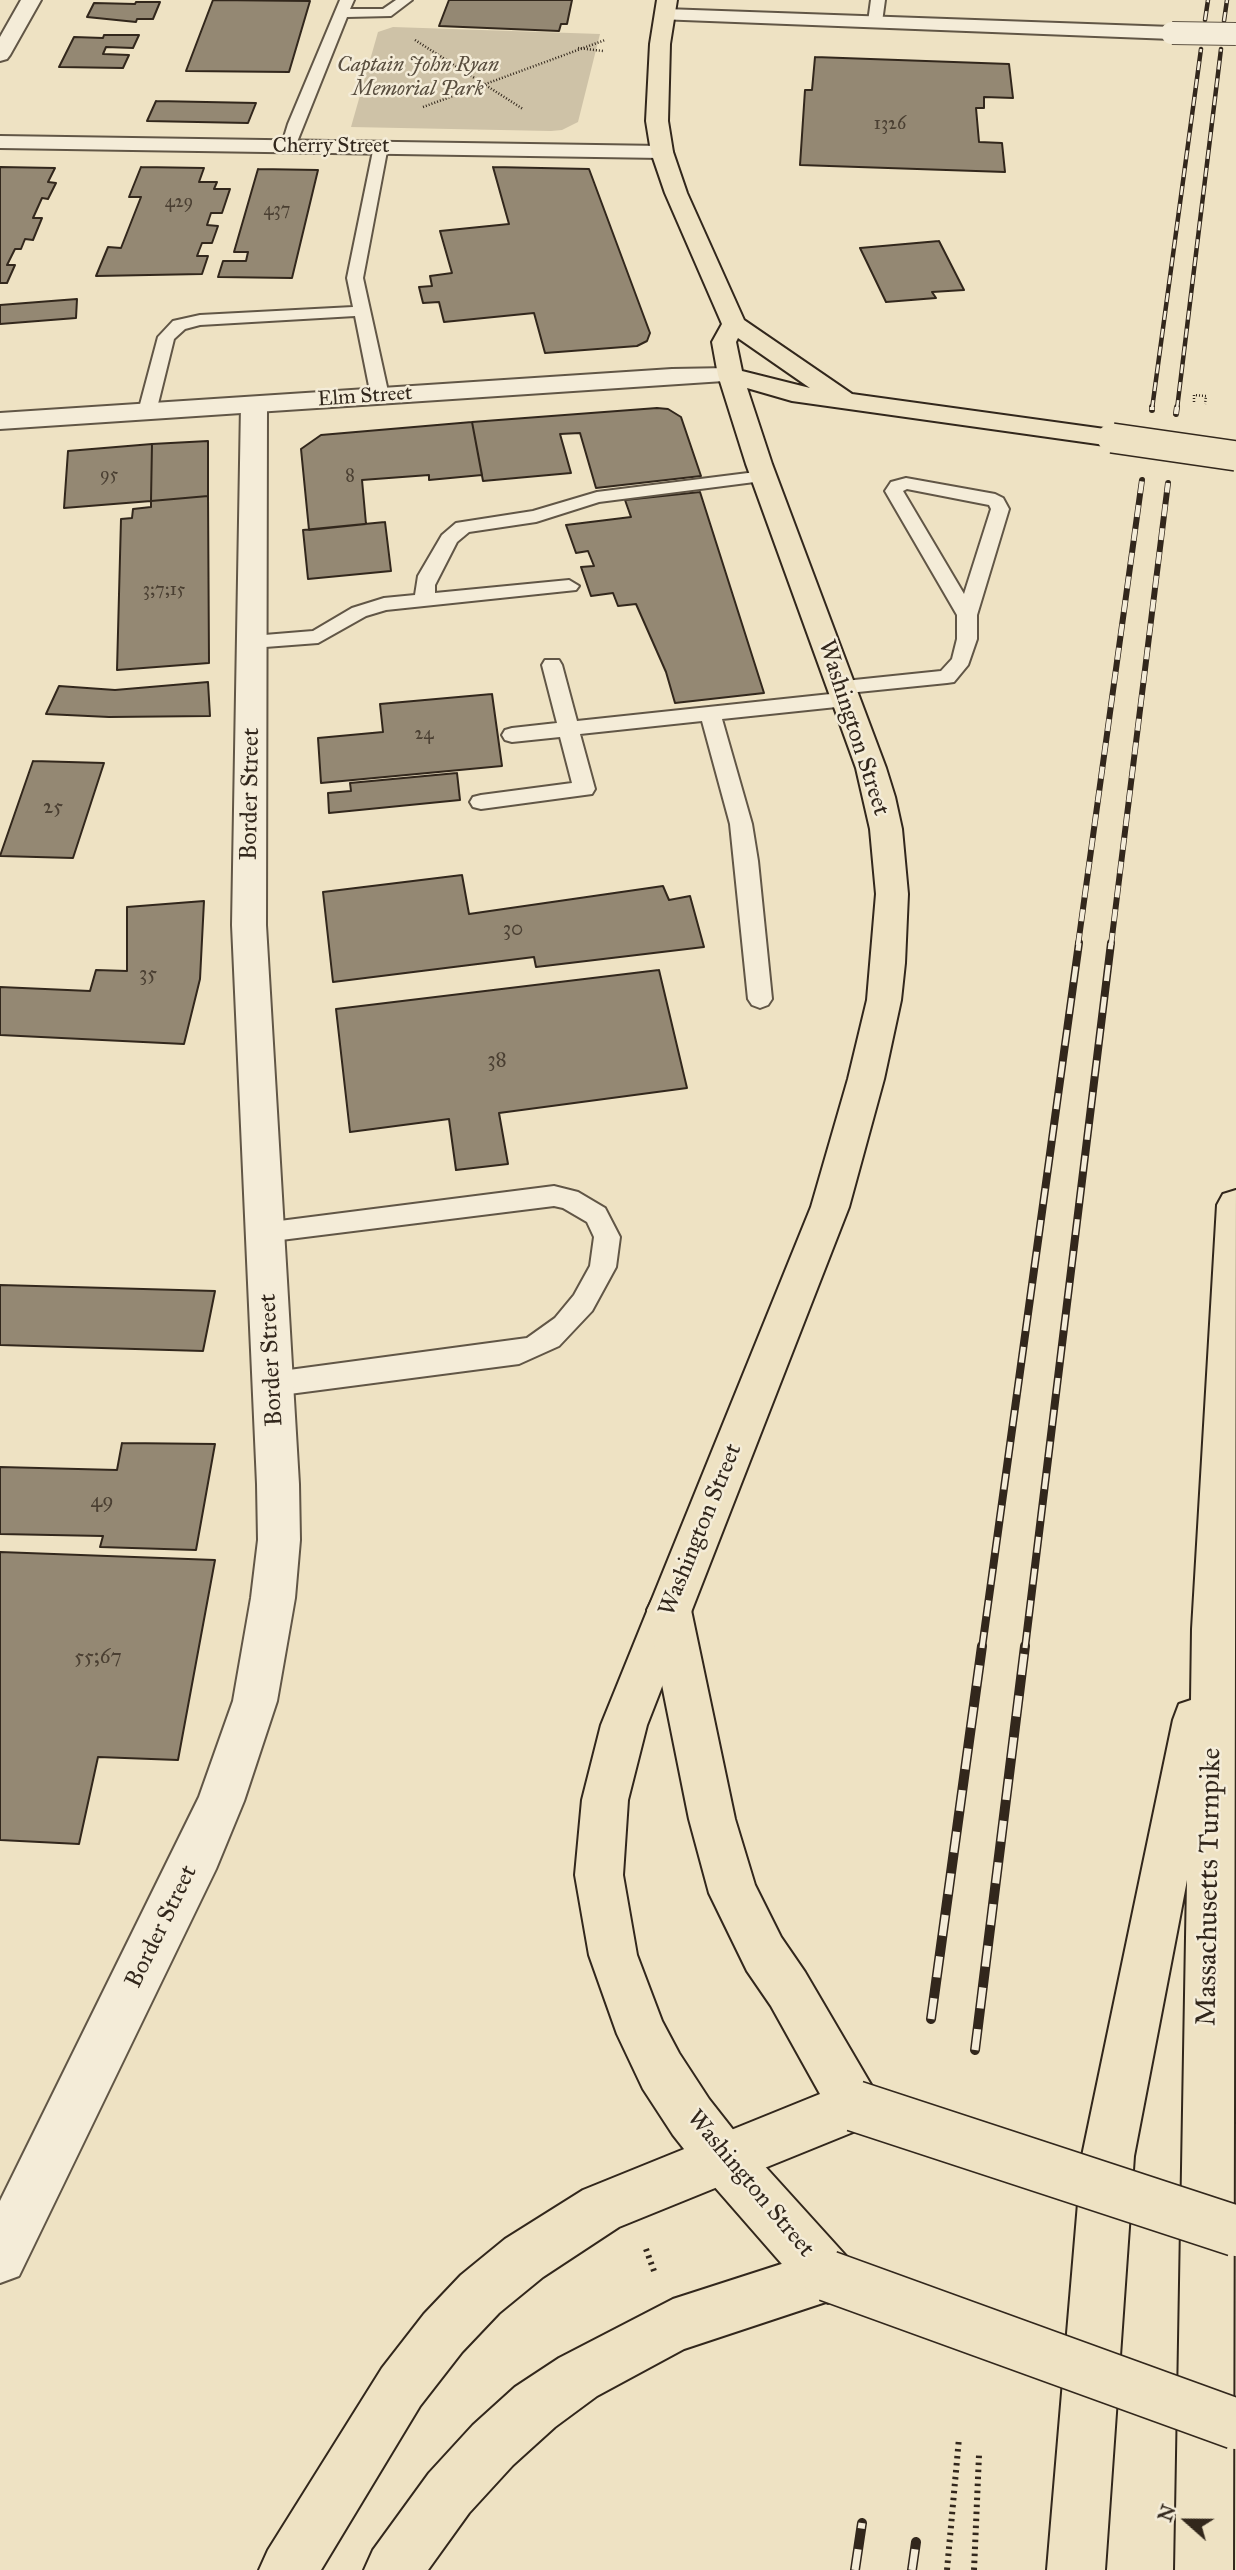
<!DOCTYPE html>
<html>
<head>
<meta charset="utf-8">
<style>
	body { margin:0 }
	#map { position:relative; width:1236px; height:2570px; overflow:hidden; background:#eee2c3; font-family:"IM FELL Great Primer",serif }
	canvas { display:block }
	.north { position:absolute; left:1152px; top:2486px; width:70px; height:70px; -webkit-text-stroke:5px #f4ecd8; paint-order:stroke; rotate:291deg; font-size:19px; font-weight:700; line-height:28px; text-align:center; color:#32271c }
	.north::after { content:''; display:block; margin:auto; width:24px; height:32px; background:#32271c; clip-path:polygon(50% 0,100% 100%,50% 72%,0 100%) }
</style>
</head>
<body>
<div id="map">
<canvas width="1236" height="2570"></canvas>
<div class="north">N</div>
</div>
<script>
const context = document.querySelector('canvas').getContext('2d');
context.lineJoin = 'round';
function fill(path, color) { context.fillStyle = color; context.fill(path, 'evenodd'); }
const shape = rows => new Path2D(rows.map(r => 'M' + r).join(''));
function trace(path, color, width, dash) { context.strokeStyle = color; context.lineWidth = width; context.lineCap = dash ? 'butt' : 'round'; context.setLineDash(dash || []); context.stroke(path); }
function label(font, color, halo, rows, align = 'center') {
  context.font = font + ' "IM FELL Great Primer",serif'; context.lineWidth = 5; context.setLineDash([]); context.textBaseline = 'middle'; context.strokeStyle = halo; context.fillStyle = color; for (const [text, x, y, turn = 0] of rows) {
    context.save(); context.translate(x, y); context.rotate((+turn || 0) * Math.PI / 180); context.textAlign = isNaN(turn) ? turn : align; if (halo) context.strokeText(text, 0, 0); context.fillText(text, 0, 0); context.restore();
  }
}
const green = shape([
	[393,27,600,34,578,122,562,130,551,131,351,127,378,32]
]);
const building = shape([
	[213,0,310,1,289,72,186,71,213,0],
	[449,0,572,0,567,24,561,24,559,31,439,26,449,0],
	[136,2,160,2,153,19,137,19,136,22,87,17,94,3,135,4,136,2],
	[104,35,139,35,133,48,106,47,103,54,129,55,123,68,59,67,74,37,103,38,104,35],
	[815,57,1009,64,1013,98,984,97,984,108,976,108,979,142,1002,143,1005,172,800,165,805,90,812,90,815,57],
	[156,101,256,103,248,123,147,121,156,101],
	[0,167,55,168,48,182,56,183,48,199,42,198,33,218,42,218,33,240,25,239,21,249,15,249,7,265,15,265,7,283,0,283,0,167],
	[141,167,204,168,199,182,217,182,214,189,230,189,222,213,211,213,207,225,218,226,212,243,202,243,197,256,208,256,202,274,96,276,108,247,121,248,141,197,129,197,141,167],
	[493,167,589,169,650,333,647,341,637,346,545,353,534,313,444,322,439,302,423,303,419,287,432,286,430,276,452,273,440,231,509,224,493,167],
	[258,169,318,170,292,278,218,277,223,261,246,261,248,252,234,252,258,169],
	[939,241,964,290,932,292,936,298,886,302,860,248,939,241],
	[77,299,76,318,0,324,0,305,77,299],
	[657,408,668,409,681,417,701,476,596,488,580,433,560,434,571,473,483,481,472,422,657,408],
	[472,422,482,475,429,480,429,475,362,480,366,524,309,530,301,449,321,435,472,422],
	[208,441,208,496,151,501,152,444,208,441],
	[152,444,151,501,64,508,68,451,152,444],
	[700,492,764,693,675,703,666,672,636,604,618,606,613,593,591,596,581,567,594,566,588,551,576,553,566,525,631,517,625,500,700,492],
	[208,496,209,663,117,670,121,519,132,518,133,509,151,507,151,501,208,496],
	[385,522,391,571,308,579,303,530,385,522],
	[208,682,210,716,109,717,46,714,59,686,115,690,208,682],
	[492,694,502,766,321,783,318,738,383,732,380,704,492,694],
	[33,761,104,763,73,858,0,856,33,761],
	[457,773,460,800,329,813,328,793,351,791,350,783,457,773],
	[462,875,469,914,663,886,669,900,690,896,704,947,536,967,534,957,333,982,323,892,462,875],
	[204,901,200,979,184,1044,0,1035,0,987,90,991,96,970,127,971,127,907,204,901],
	[659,970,687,1088,499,1113,508,1164,456,1170,449,1119,350,1132,336,1009,659,970],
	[0,1285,215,1291,203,1351,0,1345,0,1285],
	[122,1443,215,1444,196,1550,100,1547,103,1536,0,1534,0,1467,117,1470,122,1443],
	[0,1552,215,1560,178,1760,98,1757,79,1844,0,1840,0,1552]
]);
const pathFar1 = shape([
	[415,40,523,109],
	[578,48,603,51],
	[423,107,605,40],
	[1194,402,1194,395,1206,396,1205,404]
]);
const path = shape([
	[646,2249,654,2271],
	[947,2570,959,2438],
	[974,2570,979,2455]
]);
const service = shape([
	[340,0,354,0,350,9,383,9,396,0,412,0,391,16,347,17,295,147,288,151,283,150,281,147,288,124,340,0],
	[871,0,885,0,882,22,875,26,868,22,871,0],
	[381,142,388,146,363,278,389,396,386,400,374,400,371,396,355,316,200,325,185,329,174,339,156,412,153,416,141,416,138,412,158,337,173,321,200,315,353,307,347,278,374,146,381,142],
	[764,471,770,472,773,476,770,480,599,502,536,522,469,532,457,542,435,585,435,593,569,580,579,586,576,590,386,610,366,616,318,643,252,648,245,646,242,642,245,638,252,636,313,631,352,608,384,598,415,595,418,576,442,535,456,523,533,511,597,492,764,471],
	[906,478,995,494,1003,498,1009,509,977,615,977,639,968,665,954,682,947,683,848,693,856,699,853,704,846,706,722,719,752,824,758,861,772,999,768,1005,760,1008,752,1005,748,999,730,824,702,721,580,734,595,789,592,794,481,809,473,807,470,802,473,797,481,795,572,783,560,737,512,742,505,740,502,735,505,730,512,728,557,723,542,665,545,660,559,660,562,665,577,721,840,693,832,687,835,682,941,671,952,659,957,639,957,615,885,491,891,482,906,478],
	[907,489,989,505,991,509,964,594,903,491,907,489],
	[554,1186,578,1192,605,1208,620,1237,616,1267,592,1311,559,1346,519,1364,274,1396,264,1392,260,1384,264,1376,274,1372,527,1338,555,1318,574,1295,590,1266,594,1237,587,1222,563,1208,554,1206,265,1242,256,1238,252,1231,256,1224,554,1186]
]);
const minor = shape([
	[665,9,1172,27,1179,29,1182,33,1179,37,1172,39,658,19,655,15,658,11,665,9],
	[254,397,263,400,267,405,266,925,299,1484,300,1540,295,1598,277,1701,244,1801,216,1869,19,2276,0,2283,0,2201,199,1797,233,1701,251,1598,258,1540,257,1484,232,925,241,405,245,400,254,397]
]);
const tertiary = shape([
	[21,0,41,0,10,55,7,59,0,61,0,37,21,0],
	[0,136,662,146,670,147,673,152,670,157,662,158,0,148,0,136],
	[730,368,739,370,742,375,739,380,0,429,0,413,672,369,730,368]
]);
const primary = shape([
	[657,0,677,0,670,44,668,121,673,152,687,193,744,320,852,394,1112,430,1121,433,1125,438,1121,443,1112,446,792,401,747,388,772,464,886,768,895,797,902,829,908,894,905,963,901,1000,884,1079,849,1207,647,1725,628,1800,623,1875,637,1955,662,2021,679,2053,709,2099,742,2141,847,2257,855,2276,847,2295,828,2303,809,2295,706,2177,673,2135,643,2089,617,2034,589,1955,575,1875,582,1800,601,1725,811,1207,848,1079,867,1000,876,894,870,829,856,768,746,464,718,375,712,342,722,324,665,193,651,152,646,121,650,44,657,0],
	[738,338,810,388,742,371,736,342,738,338]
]);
const motorway = shape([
	[1236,1190,1233,2570,1175,2570,1187,1880,1134,2156,1105,2570,1047,2570,1082,2156,1173,1720,1179,1704,1191,1700,1192,1629,1217,1205,1223,1194,1236,1190],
	[669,1590,684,1596,691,1610,735,1819,755,1885,781,1937,805,1972,873,2088,880,2106,873,2124,619,2227,543,2277,499,2313,462,2352,420,2406,321,2570,259,2570,268,2550,382,2368,424,2314,461,2275,505,2239,583,2190,820,2094,771,2006,747,1971,709,1893,689,1819,647,1610,654,1596,669,1590],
	[828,2249,847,2257,855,2276,847,2295,684,2349,597,2396,555,2427,513,2465,469,2513,428,2570,364,2570,373,2550,429,2473,473,2425,515,2387,559,2358,673,2299,828,2249]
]);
const railFar3 = shape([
	[1205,20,1208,0],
	[1224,21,1227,0],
	[1152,409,1201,49],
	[1177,409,1221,49]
]);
const railFar2 = shape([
	[1152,410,1152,407],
	[1176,414,1177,407],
	[1078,945,1142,480],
	[1111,945,1168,483]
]);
const railFar1 = shape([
	[982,1648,1079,943],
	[1025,1648,1111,943]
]);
const rail = shape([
	[931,2019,982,1646],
	[975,2050,1025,1646],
	[855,2570,862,2523],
	[912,2570,916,2542]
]);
const minorBridge = shape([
	[1172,33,1236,34]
]);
const primaryBridgeFar1 = shape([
	[1112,438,1236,456]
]);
const primaryBridge = shape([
	[828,2276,1236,2424]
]);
const motorwayBridge = shape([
	[855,2106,1236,2231]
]);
const farNumbernames = [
	["1326",890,125],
	["429",179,203],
	["437",277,211],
	["95",109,476],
	["8",350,477],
	["3;7;15",164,591],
	["24",424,735]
];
const farParknames = [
	["Captain John Ryan",418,66],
	["Memorial Park",418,90]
];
const farStreetnames = [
	["Cherry Street",331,147],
	["Elm Street",365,397,-4]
];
const numberNames = [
	["25",53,808],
	["30",513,930],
	["35",148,975],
	["38",497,1061],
	["49",102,1502],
	["55;67",98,1658]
];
const streetNames = [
	["Washington Street",853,728,72],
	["Border Street",251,794,-89],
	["Border Street",272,1360,-93],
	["Washington Street",701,1530,-68],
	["Border Street",162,1927,-64],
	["Washington Street",750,2184,50]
];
const nearStreetnames = [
	["Massachusetts Turnpike",1210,1887,-89]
];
fill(green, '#cec2a7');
fill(building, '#948873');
trace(building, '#32271c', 2);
trace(service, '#615646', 4);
trace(minor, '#615646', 4);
trace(tertiary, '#615646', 4);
trace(primary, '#32271c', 4);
trace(motorway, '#32271c', 4);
trace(pathFar1, '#32271c', 2.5, [1, 2]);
trace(path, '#32271c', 6, [2.5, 4.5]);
fill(service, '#f4ecd8');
fill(minor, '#f4ecd8');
fill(tertiary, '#f4ecd8');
fill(primary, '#eee2c3');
fill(motorway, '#eee2c3');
trace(railFar3, '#32271c', 4.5);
trace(railFar2, '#32271c', 6);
trace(railFar1, '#32271c', 8);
trace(rail, '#32271c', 10);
trace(railFar3, '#f4ecd8', 2.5, [9]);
trace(railFar2, '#f4ecd8', 4.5, [12]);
trace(railFar1, '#f4ecd8', 5, [16]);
trace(rail, '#f4ecd8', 7, [21]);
trace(minorBridge, '#615646', 24, []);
trace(primaryBridgeFar1, '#32271c', 32, []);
trace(primaryBridge, '#32271c', 53, []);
trace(motorwayBridge, '#32271c', 53, []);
trace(minorBridge, '#f4ecd8', 22);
trace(primaryBridgeFar1, '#eee2c3', 29);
trace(primaryBridge, '#eee2c3', 50);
trace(motorwayBridge, '#eee2c3', 50);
label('18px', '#4a3f32', null, farNumbernames);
label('italic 21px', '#594e3f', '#f4ecd8', farParknames);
label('21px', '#32271c', '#f4ecd8', farStreetnames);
label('21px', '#4a3f32', null, numberNames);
label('24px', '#32271c', '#f4ecd8', streetNames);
label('28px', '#32271c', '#f4ecd8', nearStreetnames);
</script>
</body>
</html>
